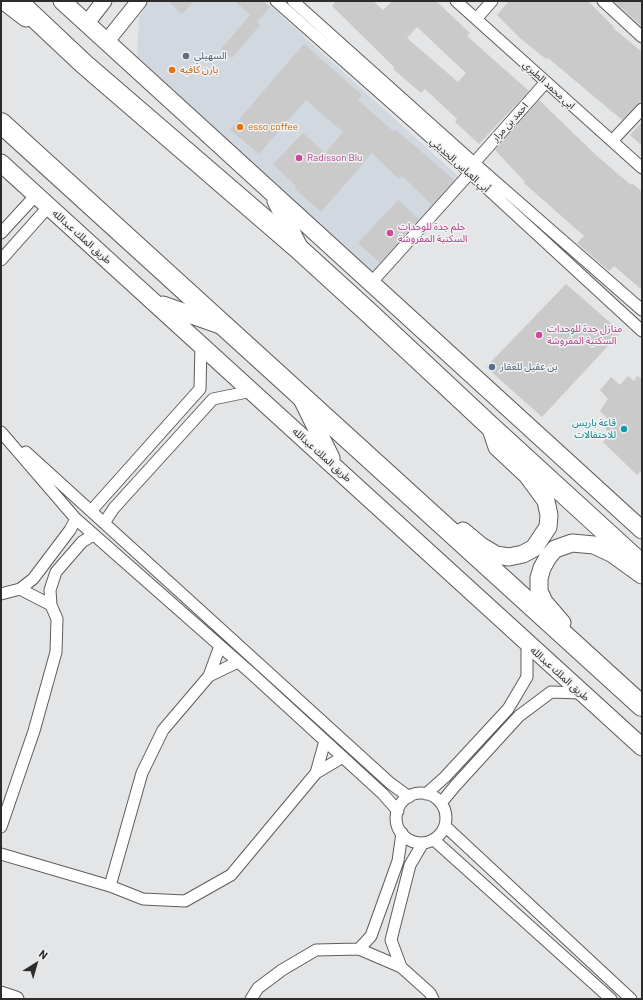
<!DOCTYPE html>
<html>
<head>
<meta charset="utf-8">
<style>
	body { margin:0 }
	#map { position:relative; width:643px; height:1000px; overflow:hidden; background:#e4e5e6; font-family:Barlow,sans-serif }
	canvas { display:block }
	.frame { position:absolute; inset:0; border:2px solid #2c2c2d; pointer-events:none }
	.north { position:absolute; left:16px; top:944px; width:40px; height:40px; -webkit-text-stroke:3px #f1f2f3; paint-order:stroke; rotate:37deg; font-size:11px; font-weight:700; line-height:16px; text-align:center; color:#2c2c2d }
	.north::after { content:''; display:block; margin:auto; width:14px; height:18px; background:#2c2c2d; clip-path:polygon(50% 0,100% 100%,50% 72%,0 100%) }
</style>
</head>
<body>
<div id="map">
<canvas width="643" height="1000"></canvas>
<div class="frame"></div>
<div class="north">N</div>
</div>
<script>
const context = document.querySelector('canvas').getContext('2d');
context.lineJoin = 'round';
function fill(path, color) { context.fillStyle = color; context.fill(path, 'evenodd'); }
const shape = rows => new Path2D(rows.map(r => 'M' + r).join(''));
function trace(path, color, width, dash) { context.strokeStyle = color; context.lineWidth = width; context.lineCap = dash ? 'butt' : 'round'; context.setLineDash(dash || []); context.stroke(path); }
function label(font, color, halo, rows, align = 'center') {
  context.font = font + ' Barlow,"Noto Sans Arabic",sans-serif'; context.lineWidth = 3; context.setLineDash([]); context.textBaseline = 'middle'; context.strokeStyle = halo; context.fillStyle = color; for (const [text, x, y, turn = 0] of rows) {
    context.save(); context.translate(x, y); context.rotate((+turn || 0) * Math.PI / 180); context.textAlign = isNaN(turn) ? turn : align; if (halo) context.strokeText(text, 0, 0); context.fillText(text, 0, 0); context.restore();
  }
}
const built = shape([
	[149,1,265,1,461,179,373,275,137,59,139,17]
]);
const building = shape([
	[168,1,194,1,182,14],
	[235,1,263,1,270,7,257,22,260,25,232,58,221,49,250,15],
	[336,1,373,1,383,10,392,1,436,1,470,33,467,36,529,91,479,144,455,122,457,119,425,89,421,93,393,69,395,68,332,6],
	[417,27,466,73,458,82,407,38],
	[509,1,588,1,614,27,613,28,642,52,642,100,622,120,548,58,546,59,521,39,497,15],
	[613,1,642,1,642,27,626,12],
	[304,44,362,95,358,100,394,132,396,130,454,180,432,205,402,176,399,179,372,153,321,212,294,188,296,186,273,164,303,133,325,153,343,132,306,100,259,154,230,130],
	[539,100,597,156,631,185,632,183,642,192,642,290,614,266,609,271,577,243,584,236,524,183,525,182,495,150],
	[642,122,642,146,630,135],
	[398,200,419,219,380,263,358,243],
	[566,284,621,332,542,417,486,367],
	[628,376,634,381,637,376,642,379,642,470,637,475,603,442,610,434,603,425,608,419,600,411,608,399,600,390,611,377,620,385]
]);
const street = shape([
	[276,1,466,169,642,331],
	[293,1,474,163,642,310],
	[456,1,642,168],
	[603,1,642,37],
	[476,19,492,1],
	[612,141,642,109],
	[474,163,546,82],
	[1,233,36,195],
	[1,260,49,206],
	[371,283,470,173],
	[1,432,76,519,252,674,383,794,398,811],
	[26,452,390,783,409,797],
	[91,511,200,389,201,344],
	[104,523,114,508,213,399,252,391],
	[20,589,33,579,70,530,76,519],
	[1,594,20,589,51,605,57,619,56,652,34,731,1,827],
	[51,605,50,590,56,572,82,542,93,535],
	[209,676,238,662],
	[316,773,325,741],
	'396 818a25 25 0 1 1 50 0a25 25 0 1 1-50 0Z',
	[426,794,445,777,508,709,527,677,527,643],
	[441,803,455,786,519,716,551,692,581,693],
	[445,826,631,999],
	[434,840,611,999],
	[1,854,110,886,143,899,185,901,231,875,316,773,343,757],
	[110,886,142,773,163,730,209,676,220,646],
	[359,949,371,936,398,861,402,833],
	[401,967,391,940,410,865,423,843],
	[251,999,258,988,282,970,316,950,359,949,401,967,430,993,433,999]
]);
const secondary = shape([
	[87,23,104,1],
	[107,41,139,1],
	[1,994,16,999]
]);
const primary = shape([
	[4,1,26,18],
	[62,1,642,530],
	[1,163,642,747],
	[276,201,300,249],
	[163,305,223,326],
	[302,399,331,458],
	[463,531,481,546,496,555,509,557,523,554,534,548,548,527,549,515,546,501,527,475,497,447,490,426],
	[562,623,544,602,539,591,539,578,542,568,548,557,555,549,572,543,594,545,613,554,642,575]
]);
const highway = shape([
	[17,1,84,64,301,251,368,312,490,426,642,565],
	[1,123,642,706]
]);
const markers = [
	[186,56,4,"#5c6f8a"],
	[172,70,4,"#e8710a"],
	[240,127,4,"#e8710a"],
	[299,158,4,"#d1479c"],
	[390,233,4,"#d1479c"],
	[539,335,4,"#d1479c"],
	[492,367,4,"#5c6f8a"],
	[624,429,4,"#0f9aa8"]
];
const serviceNames = [
	["السهيلي",194,56],
	["بن عقيل للعقار",500,367]
];
const foodNames = [
	["بارن كافيه",180,70],
	["esso coffee",248,127]
];
const streetNames = [
	["ابي محمد الطبري",549,85,42],
	["احمد بن مرار",510,122,-48],
	["أبي العباس الحديثي",460,165,42],
	["طريق الملك عبدالله",82,237,42],
	["طريق الملك عبدالله",322,455,42],
	["طريق الملك عبدالله",560,674,42]
];
const hotelNames = [
	["Radisson Blu",307,158],
	["حلم جدة للوحدات",398,227],
	["السكنية المفروشة",398,239],
	["منازل جدة للوحدات",547,329],
	["السكنية المفروشة",547,341]
];
const cultureNames = [
	["قاعة باريس",616,423],
	["للاحتفالات",616,435]
];
fill(built, '#d2d8e0');
fill(building, '#cacacb');
trace(street, '#5d5d5e', 13);
trace(secondary, '#5d5d5e', 17);
trace(primary, '#5d5d5e', 19);
trace(highway, '#5d5d5e', 22);
trace(street, '#fff', 11);
trace(secondary, '#fff', 15);
trace(primary, '#fff', 17);
trace(highway, '#fff', 20);
for (const [x, y, r, color] of markers) { const dot = new Path2D(); dot.arc(x, y, r, 0, 2 * Math.PI); context.fillStyle = color; context.fill(dot); trace(dot, '#f1f2f3', 1.5); }
label('10px', '#4e5e75', '#f1f2f3', serviceNames, 'left');
label('10px', '#c56008', '#f1f2f3', foodNames, 'left');
label('10px', '#2c2c2d', '#f1f2f3', streetNames);
label('10px', '#b23c85', '#f1f2f3', hotelNames, 'left');
label('10px', '#0d838f', '#f1f2f3', cultureNames, 'right');
</script>
</body>
</html>
